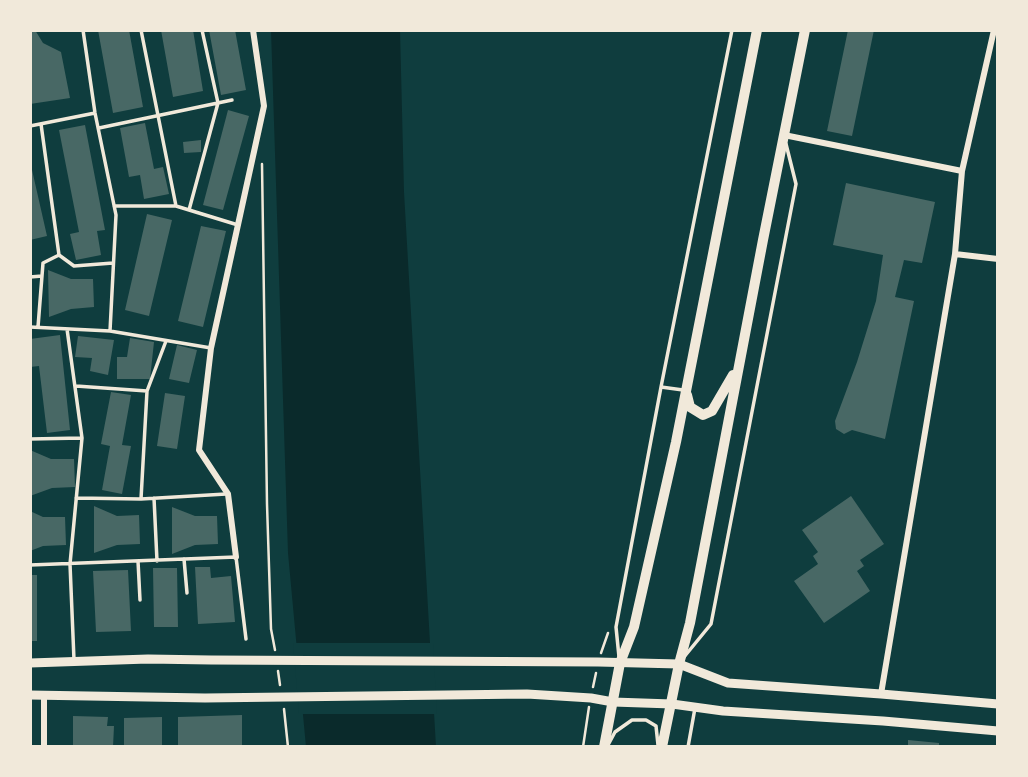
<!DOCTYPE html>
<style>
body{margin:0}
#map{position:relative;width:1028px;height:777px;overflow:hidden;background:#0f3d3e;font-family:"Asap Condensed",sans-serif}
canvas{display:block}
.frame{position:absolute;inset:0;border:32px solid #f1e9da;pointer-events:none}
</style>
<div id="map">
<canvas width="1028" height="777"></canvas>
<div class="frame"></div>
</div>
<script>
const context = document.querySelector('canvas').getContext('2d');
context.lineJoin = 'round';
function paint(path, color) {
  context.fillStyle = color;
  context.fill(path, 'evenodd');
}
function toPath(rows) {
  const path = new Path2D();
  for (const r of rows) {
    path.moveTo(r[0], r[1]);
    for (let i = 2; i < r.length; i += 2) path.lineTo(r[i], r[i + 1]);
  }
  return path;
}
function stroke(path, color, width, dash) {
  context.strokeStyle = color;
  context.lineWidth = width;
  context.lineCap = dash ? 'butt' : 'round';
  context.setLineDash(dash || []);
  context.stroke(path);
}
paint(toPath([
 [271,30,400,30,404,192,436,747,306,747,288,553]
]), '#0a2a2b');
paint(toPath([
 [293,643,433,643,437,714,299,714]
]), '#0f3d3e');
paint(toPath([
 [30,30,35,30,43,43,61,52,70,98,30,104],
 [98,30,129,30,143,107,113,113],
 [161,30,193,30,203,91,173,97],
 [209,30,235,30,246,90,221,95],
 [848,30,874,30,852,136,827,131],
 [228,110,249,116,223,210,203,205],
 [145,123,154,169,163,167,169,194,144,199,140,175,129,177,120,128],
 [85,125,105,230,97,231,101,255,76,260,70,234,79,232,59,130],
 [201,140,201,152,184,153,183,142],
 [30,161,47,236,30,240],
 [846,183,935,202,922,263,904,260,895,297,914,301,885,439,852,430,844,434,836,429,835,421,857,362,876,301,883,255,833,245],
 [147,214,172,220,149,316,125,310],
 [201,226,226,231,203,327,178,321],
 [48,270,71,279,93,279,94,307,71,309,49,317],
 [60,335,70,430,47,433,39,366,30,367,30,339],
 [78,336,114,340,108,375,90,371,92,358,75,357],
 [130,338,154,342,150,379,117,379,117,357,127,357],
 [177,345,197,350,189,383,169,379],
 [111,392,131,395,122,445,131,446,122,494,102,490,110,446,101,444],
 [165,393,185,396,177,449,157,446],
 [30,450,51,459,74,459,75,487,52,488,30,496],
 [851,496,884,544,860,560,864,566,857,571,870,591,824,623,794,581,818,564,813,556,818,552,802,530],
 [94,506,117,516,139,515,140,544,117,545,94,553],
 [172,507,195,516,217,516,218,544,195,545,172,554],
 [30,511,43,517,65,517,66,545,43,546,30,551],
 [195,567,210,567,211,578,231,576,235,622,198,624],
 [153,568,177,568,178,627,154,627],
 [128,570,131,631,96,632,93,571],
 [30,575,37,575,37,641,30,641],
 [242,715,242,747,178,747,178,717],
 [73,716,108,717,107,726,114,726,113,747,73,747],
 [162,717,162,747,124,747,124,718],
 [908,740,939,743,939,747,908,747]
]), '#486865');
stroke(toPath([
 [262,164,267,504,271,629,275,650],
 [601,653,608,633],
 [278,671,280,685],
 [593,687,596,673],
 [284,709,288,747],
 [583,747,589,707]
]), '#f1e9da', 2.5);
stroke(toPath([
 [83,30,95,113,116,215,110,331],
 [141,30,176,206],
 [30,126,95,113],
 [99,128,232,100],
 [114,206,176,206,238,225],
 [189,210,218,103,202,30],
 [59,255,74,266,113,263],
 [30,277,42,276],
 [30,327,110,331,211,348],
 [38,327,43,263,59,255,41,124],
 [67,329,82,438,70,564,74,660],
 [76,386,147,391,141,499,76,498],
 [661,387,683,390],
 [147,391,166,341],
 [30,439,82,438],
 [154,498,157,561],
 [141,499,226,494],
 [184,559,187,593],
 [138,561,140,600],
 [30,565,236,557,246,639],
 [619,657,616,627,661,387,732,30],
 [684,657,711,624,796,184,786,144],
 [608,745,615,732,632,720,646,720,656,726,658,745],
 [688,747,695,708]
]), '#f1e9da', 3.5);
stroke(toPath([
 [784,135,962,171,955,254,881,694],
 [962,171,994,30],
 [955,254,998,259],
 [236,557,228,494,199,450,211,348,264,106,253,30],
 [44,747,44,695]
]), '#f1e9da', 6);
stroke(toPath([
 [30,663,148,659,211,660,598,662,679,664,728,683,881,694,998,704],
 [30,695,205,698,527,694,591,698,613,702,672,704,723,711,883,721,998,731]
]), '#f1e9da', 9);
stroke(toPath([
 [687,395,690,407,703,415,712,411,733,375],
 [604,747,620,663,634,627,676,442,757,30],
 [662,747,679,664,690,623,763,240,805,30]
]), '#f1e9da', 10);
</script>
